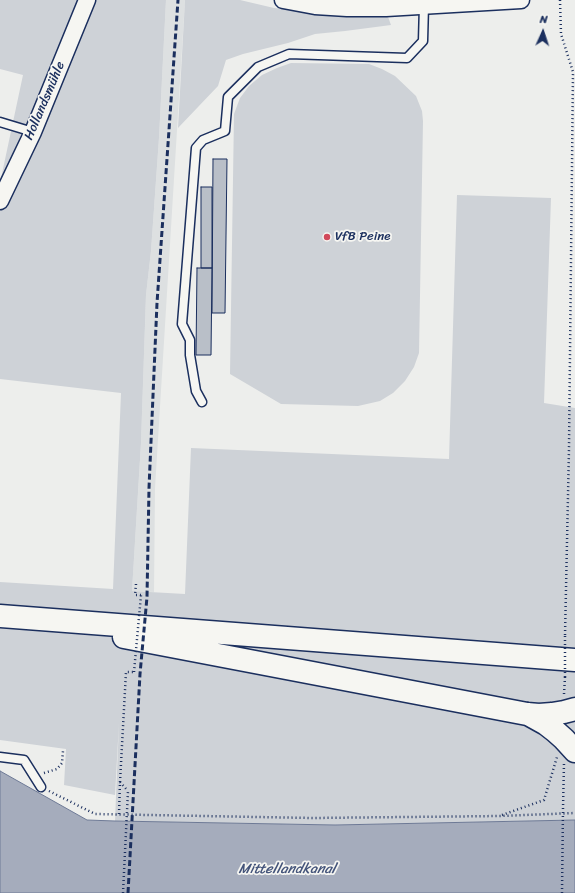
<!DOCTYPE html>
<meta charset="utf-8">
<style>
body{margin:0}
#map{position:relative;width:575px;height:893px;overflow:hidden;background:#edeeec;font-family:Sriracha,sans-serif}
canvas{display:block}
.north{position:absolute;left:523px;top:12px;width:40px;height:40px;-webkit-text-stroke:3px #f6f6f2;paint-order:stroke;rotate:3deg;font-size:11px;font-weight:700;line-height:16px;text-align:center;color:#1b2f5e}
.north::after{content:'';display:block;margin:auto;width:14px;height:18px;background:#1b2f5e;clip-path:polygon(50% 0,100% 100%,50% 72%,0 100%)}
</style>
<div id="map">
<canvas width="575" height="893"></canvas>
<div class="north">N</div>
</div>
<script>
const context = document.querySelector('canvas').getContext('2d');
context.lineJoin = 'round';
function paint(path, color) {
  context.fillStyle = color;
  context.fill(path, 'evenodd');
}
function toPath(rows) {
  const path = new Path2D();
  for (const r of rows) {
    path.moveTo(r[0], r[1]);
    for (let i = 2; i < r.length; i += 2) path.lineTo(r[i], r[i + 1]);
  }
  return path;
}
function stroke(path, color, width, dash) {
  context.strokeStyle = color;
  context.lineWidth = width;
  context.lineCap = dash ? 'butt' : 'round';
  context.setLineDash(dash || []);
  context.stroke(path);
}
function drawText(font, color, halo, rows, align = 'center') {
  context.font = font + ' Sriracha,sans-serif';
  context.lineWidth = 3.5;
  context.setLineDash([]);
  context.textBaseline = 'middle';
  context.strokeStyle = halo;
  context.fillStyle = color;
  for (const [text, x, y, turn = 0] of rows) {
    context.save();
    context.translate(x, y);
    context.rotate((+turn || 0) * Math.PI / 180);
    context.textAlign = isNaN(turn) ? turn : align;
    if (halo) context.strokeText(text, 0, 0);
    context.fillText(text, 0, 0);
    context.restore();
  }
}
paint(toPath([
 [166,0,185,0,155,488,154,592,132,591,141,443,146,295,151,251,159,138]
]), '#dde0e1');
paint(toPath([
 [0,0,166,0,159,138,151,251,146,295,141,443,132,591,185,594,191,448,449,459,457,195,551,198,544,403,575,408,575,820,335,825,115,821,119,723,115,795,64,785,66,749,0,740,0,582,113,589,121,393,0,379,0,183,23,75,0,69],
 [185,0,240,0,274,8,315,12,387,14,391,25,345,31,315,34,288,43,243,54,226,60,218,86,178,128],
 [291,63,369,64,382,69,395,76,416,96,422,111,423,121,419,353,414,367,405,381,393,393,380,401,358,406,281,404,230,374,234,114,240,98,249,86,262,75,277,68]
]), '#ced2d7');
const water = toPath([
 [0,771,87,820,115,821,335,825,575,820,575,893,0,893,0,771]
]);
paint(water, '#a5acbc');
stroke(water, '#6e7a96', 1);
const building = toPath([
 [213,159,227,159,225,313,212,313,213,159],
 [201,187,212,187,212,268,201,268,201,187],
 [197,268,212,268,211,355,196,355,197,268]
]);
paint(building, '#b9bfc8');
stroke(building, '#1b2f5e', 1);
const lane = toPath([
 [0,122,33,132],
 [202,402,196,391,190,355,190,340,182,324,196,148,203,140,225,131,228,97,258,67,289,54,407,58,423,41,424,5],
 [0,757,24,760,41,787]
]);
const street = toPath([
 [283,0,315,6,347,8,386,8,521,0],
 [0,201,33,132,87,0]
]);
const primary = toPath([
 [0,616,575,660],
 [124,637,527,714,539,715,552,714,564,712,575,709],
 [528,714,546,724,555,731,564,739,575,751]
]);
stroke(lane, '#1b2f5e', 11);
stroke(street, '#1b2f5e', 19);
stroke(primary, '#1b2f5e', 25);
stroke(toPath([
 [560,0,561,34,573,72,569,449,565,636],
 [136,584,135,595,141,595],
 [564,694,565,677],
 [44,773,57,769,62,763,63,751],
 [120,782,128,791],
 [49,791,95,814,312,818,500,816,575,813],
 [563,809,564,763],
 [119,814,120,782,126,672,134,672],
 [502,815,544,800,557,757]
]), '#1b2f5e', 2.5, [1, 3]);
stroke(lane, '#f6f6f2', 8);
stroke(street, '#f6f6f2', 16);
stroke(primary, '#f6f6f2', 22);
stroke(toPath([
 [128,893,140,674,147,597,149,488,157,303,178,0]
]), '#1b2f5e', 3, [6, 3]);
stroke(toPath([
 [134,672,141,595],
 [565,677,565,636],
 [123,893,128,791],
 [562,893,563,809]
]), '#1b2f5e', 2.5, [1, 3]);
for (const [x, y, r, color] of [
 [327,237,4,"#d1495b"]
]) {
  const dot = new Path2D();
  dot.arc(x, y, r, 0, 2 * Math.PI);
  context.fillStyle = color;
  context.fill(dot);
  stroke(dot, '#f6f6f2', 1.5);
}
drawText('13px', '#1b2f5e', '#f6f6f2', [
 ["Hollandsmühle",45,101,-67]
]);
drawText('13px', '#1b2f5e', '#f6f6f2', [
 ["VfB Peine",335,237]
], 'left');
drawText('italic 14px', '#44547a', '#f6f6f2', [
 ["Mittellandkanal",287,869]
]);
</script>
